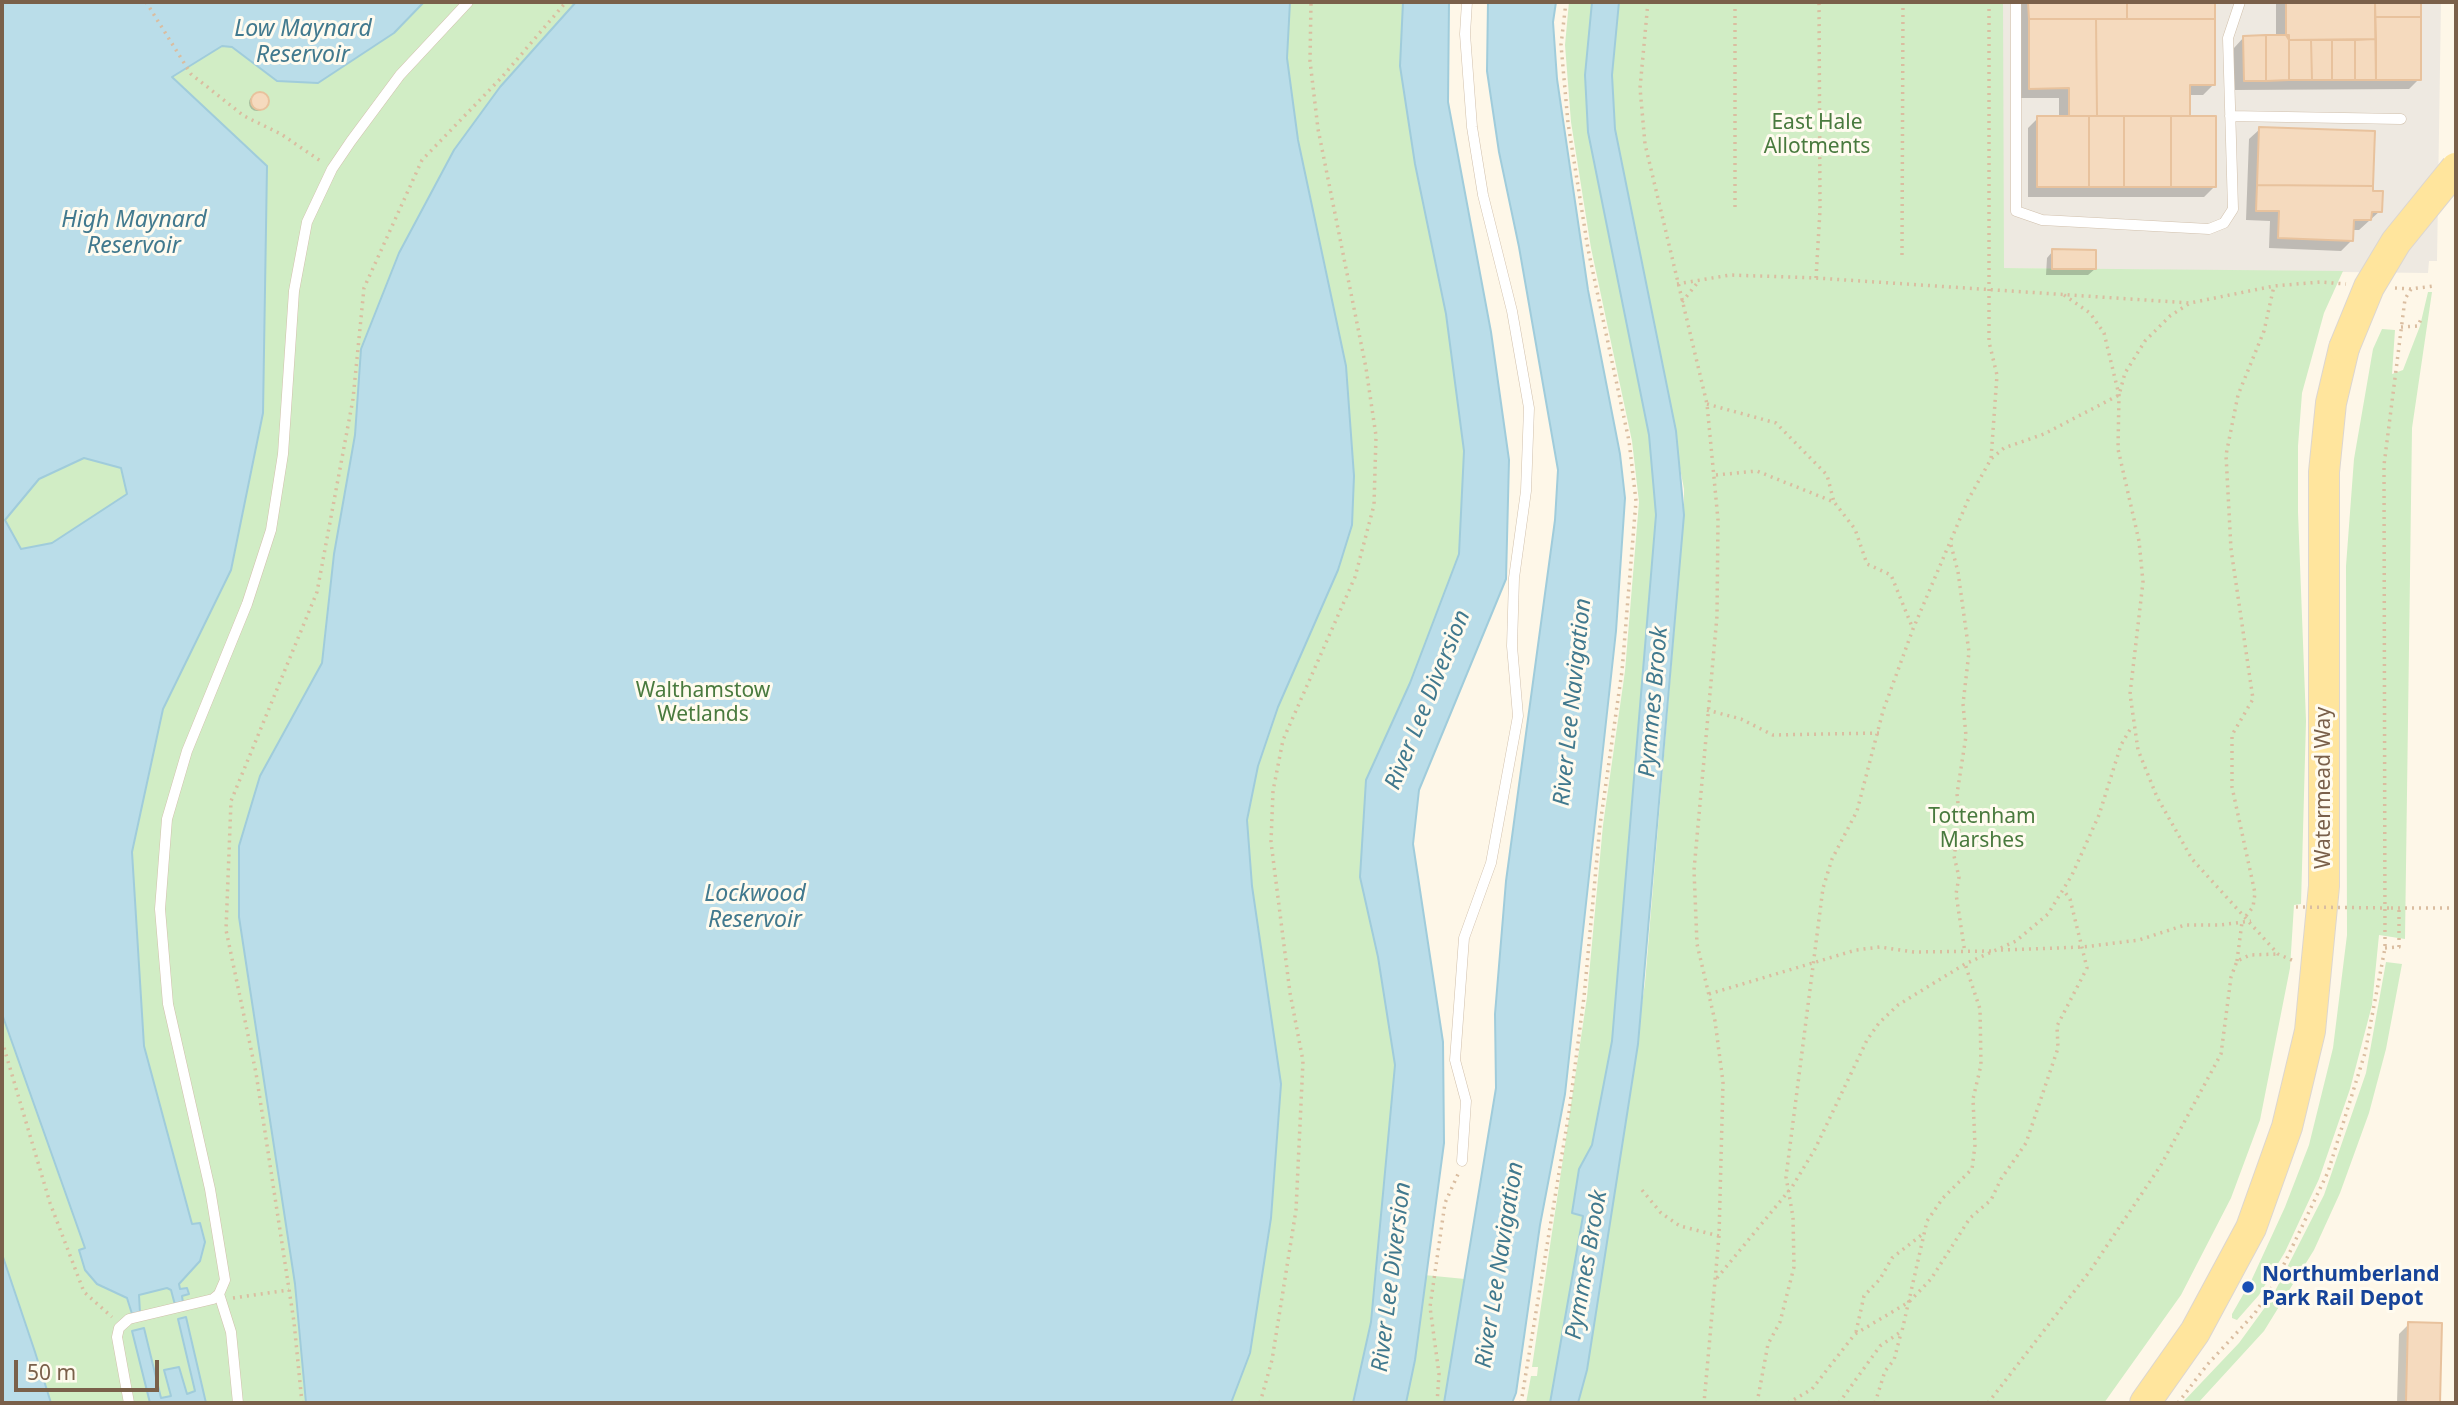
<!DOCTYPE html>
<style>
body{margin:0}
#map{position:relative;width:2458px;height:1405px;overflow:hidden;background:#fef7e8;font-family:"Noto Sans",sans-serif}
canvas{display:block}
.frame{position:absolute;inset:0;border:4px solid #7a604a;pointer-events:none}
.scale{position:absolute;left:14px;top:1360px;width:145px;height:32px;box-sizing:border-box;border:4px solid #7a604a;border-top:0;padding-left:9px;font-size:21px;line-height:24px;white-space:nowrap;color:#7a604a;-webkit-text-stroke:5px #fffbef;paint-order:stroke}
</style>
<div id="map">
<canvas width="2458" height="1405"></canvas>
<div class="frame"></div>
<div class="scale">50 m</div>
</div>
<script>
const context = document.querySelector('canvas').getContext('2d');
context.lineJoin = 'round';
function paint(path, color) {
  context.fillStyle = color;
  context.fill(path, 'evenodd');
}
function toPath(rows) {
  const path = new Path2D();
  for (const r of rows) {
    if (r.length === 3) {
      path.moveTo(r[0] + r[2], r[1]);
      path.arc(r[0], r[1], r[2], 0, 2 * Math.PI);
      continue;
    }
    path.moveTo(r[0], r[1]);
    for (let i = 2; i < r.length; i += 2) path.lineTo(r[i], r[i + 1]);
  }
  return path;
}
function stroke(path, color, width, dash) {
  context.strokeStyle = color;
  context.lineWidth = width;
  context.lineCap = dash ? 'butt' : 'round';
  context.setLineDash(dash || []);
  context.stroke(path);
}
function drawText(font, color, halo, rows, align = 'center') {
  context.font = font + ' "Noto Sans",sans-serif';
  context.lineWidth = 6;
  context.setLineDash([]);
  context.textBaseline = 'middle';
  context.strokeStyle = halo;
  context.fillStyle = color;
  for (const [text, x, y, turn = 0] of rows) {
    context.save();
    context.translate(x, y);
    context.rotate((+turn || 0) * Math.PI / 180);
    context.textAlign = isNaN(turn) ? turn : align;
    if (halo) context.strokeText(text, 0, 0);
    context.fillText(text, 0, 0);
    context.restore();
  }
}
paint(toPath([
 [2003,2,2441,2,2437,261,2429,261,2428,273,2003,268]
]), '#eee9e1');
paint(toPath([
 [2,2,1449,2,1448,102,1491,332,1509,460,1506,579,1419,790,1413,844,1443,1042,1444,1143,1424,1275,1465,1279,1444,1403,2,1403],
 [1569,2,1592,2,1585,75,1588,132,1649,435,1656,515,1612,1041,1592,1145,1579,1169,1572,1213,1584,1216,1550,1403,1526,1403,1531,1376,1537,1376,1538,1367,1532,1367,1587,997,1603,825,1625,671,1639,502,1632,441,1591,248,1571,122,1565,45],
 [1619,2,2003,2,2004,268,2343,271,2324,313,2302,393,2298,446,2298,512,2306,721,2301,904,2294,905,2290,968,2260,1120,2231,1198,2181,1295,2104,1403,1578,1403,1587,1370,1645,983,1684,515,1684,489,1615,129,1612,75],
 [2428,292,2432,292,2412,428,2405,939,2379,935,2372,1005,2350,1089,2319,1179,2285,1252,2259,1295,2237,1320,2232,1318,2232,1314,2252,1279,2285,1207,2309,1145,2333,1048,2347,935,2346,566,2354,459,2373,349,2382,329,2395,330,2392,374,2403,370,2420,326],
 [2386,962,2402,964,2386,1049,2369,1113,2340,1193,2314,1250,2264,1331,2198,1403,2182,1403,2239,1343,2271,1299,2324,1195,2366,1073]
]), '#d1edc5');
const water = toPath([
 [2,2,424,2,394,33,318,83,277,81,232,47,222,46,172,77,267,166,263,413,231,570,163,709,132,852,144,1046,192,1224,200,1223,205,1242,200,1261,179,1284,180,1289,187,1288,189,1294,182,1296,183,1303,175,1305,171,1290,167,1288,139,1295,140,1313,132,1314,127,1298,97,1284,85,1270,79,1250,85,1248,2,1014,2,2],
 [84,458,121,468,127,494,52,543,21,549,5,520,39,479,84,458],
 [576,2,1290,2,1287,58,1298,140,1346,366,1354,476,1352,525,1338,570,1278,707,1258,766,1247,820,1252,886,1281,1084,1271,1218,1250,1353,1231,1403,306,1403,295,1284,239,917,239,846,260,776,322,663,334,554,355,435,361,349,399,253,454,150,500,87,576,2],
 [1403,2,1449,2,1448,102,1491,332,1509,460,1506,579,1419,790,1413,844,1443,1042,1444,1143,1415,1360,1406,1403,1353,1403,1371,1322,1395,1065,1378,957,1360,877,1366,780,1410,683,1459,554,1464,451,1446,314,1415,164,1400,66,1403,2],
 [1488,2,1556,2,1553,22,1557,79,1588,290,1620,454,1625,498,1616,631,1565,1094,1540,1225,1516,1393,1512,1403,1444,1403,1496,1088,1495,1014,1506,881,1555,520,1558,470,1519,247,1499,152,1487,71,1488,2],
 [1592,2,1619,2,1612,75,1615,129,1676,431,1684,515,1638,1044,1587,1370,1578,1403,1550,1403,1583,1216,1572,1213,1579,1169,1592,1145,1612,1041,1656,515,1649,435,1588,132,1585,75,1592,2],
 [2,1254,35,1352,51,1403,2,1403,2,1254],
 [186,1317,206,1403,150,1403,132,1331,144,1328,161,1398,171,1396,164,1370,179,1367,187,1394,195,1391,178,1319,186,1317]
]);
paint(water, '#badde9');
stroke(water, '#a0ccdb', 2);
paint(toPath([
 [2019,2,2213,2,2214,84,2203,95,2188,95,2188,118,2215,186,2204,197,2028,197,2028,128,2038,118,2059,118,2059,98,2019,98],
 [2276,2,2419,2,2419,79,2409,89,2234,90,2234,48,2244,37,2276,37],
 [257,103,8],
 [2260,129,2371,192,2380,211,2359,230,2352,230,2352,240,2341,251,2269,248,2270,221,2246,220,2249,139],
 [2053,251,2095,269,2088,275,2046,275,2047,258],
 [2409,1324,2438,1402,2437,1403,2397,1403,2399,1334]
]), '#0003');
const building = toPath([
 [2028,2,2127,2,2127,19,2029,19,2028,2],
 [2127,2,2215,2,2215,19,2127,19,2127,2],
 [2286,2,2375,2,2376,39,2289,40,2286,35,2286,2],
 [2375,2,2421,2,2421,17,2375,17,2375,2],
 [2375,17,2421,17,2421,80,2376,80,2375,17],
 [2029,19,2096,19,2097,116,2069,116,2069,88,2029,89,2029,19],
 [2096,19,2215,19,2215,85,2190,85,2190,116,2097,116,2096,19],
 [2266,35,2266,81,2244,81,2243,36,2266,35],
 [2266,35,2289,35,2289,80,2266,81,2266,35],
 [2376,39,2376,80,2355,80,2355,40,2376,39],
 [2289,40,2311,40,2312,80,2289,80,2289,40],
 [2311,40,2332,40,2332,80,2312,80,2311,40],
 [2332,40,2355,40,2355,80,2332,80,2332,40],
 [260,101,9],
 [2037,116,2089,116,2089,187,2037,187,2037,116],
 [2089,116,2124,116,2124,187,2089,187,2089,116],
 [2124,116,2171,116,2171,187,2124,187,2124,116],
 [2171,116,2216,116,2216,187,2171,187,2171,116],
 [2259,127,2375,131,2373,186,2257,185,2259,127],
 [2257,185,2373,186,2373,191,2383,191,2382,212,2372,212,2371,220,2354,220,2353,241,2278,238,2279,211,2256,211,2257,185],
 [2052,249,2096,250,2096,269,2052,269,2052,249],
 [2408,1322,2442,1323,2440,1403,2406,1402,2408,1322]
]);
paint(building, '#f5dabe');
stroke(building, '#e8c29d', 2);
const service = toPath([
 [2016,2,2016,211,2042,220,2209,229,2224,223,2233,209,2228,38,2240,2],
 [2230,116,2401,119],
 [1462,1161,1466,1101,1455,1060,1464,938,1491,863,1518,716,1512,646,1514,578,1526,491,1529,408,1512,311,1483,195,1472,127,1465,34,1467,2],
 [219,1294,231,1332,238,1403],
 [129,1403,117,1337,119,1328,129,1319,213,1299,219,1294,225,1280,210,1189,168,1004,160,909,167,819,187,751,247,604,271,530,283,454,294,291,307,222,332,169,351,141,400,75,468,2]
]);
const primary = toPath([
 [2145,1403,2195,1332,2251,1228,2287,1127,2310,1031,2324,886,2324,472,2331,403,2344,348]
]);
stroke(service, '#d1c0ac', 11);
stroke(primary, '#dcd6d0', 32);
stroke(toPath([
 [146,2,191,74,244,116,281,134,322,162],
 [1648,2,1640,88,1645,144,1707,404,1718,520,1717,616,1694,870,1697,944,1715,1021,1723,1082,1719,1236,1704,1403],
 [1735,2,1735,211],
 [1989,2,1989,342,1997,375,1991,459],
 [1902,255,1903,2],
 [1816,278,1820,210,1819,2],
 [1677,284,1730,275,1816,278,2190,303,2274,286,2320,282,2346,284],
 [2395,288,2411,289],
 [2064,295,2090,313,2104,333,2119,395,2118,449,2139,541,2143,582,2130,694,2138,750,2157,797,2192,859,2278,954,2294,961],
 [1682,302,1698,282],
 [2401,327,2418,326,2421,319],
 [1707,404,1776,423,1827,475,1834,502],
 [1716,475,1757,471,1834,502,1855,529,1867,564,1891,575,1913,629],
 [1951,545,1958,572,1969,652,1963,704,1966,736,1957,794,1960,823,1954,856,1959,877,1956,894,1965,953],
 [1707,710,1741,719,1773,735,1879,733],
 [2391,908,2456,908],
 [2246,916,2253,907,2255,893,2232,787,2232,735,2253,699,2231,549,2226,455,2238,395,2264,331,2274,286],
 [2385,948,2399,947,2399,908],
 [2001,950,2083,947,2139,940,2185,925,2220,925,2251,921],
 [2237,961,2242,922],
 [1709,994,1856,950,1880,947,1914,952,1993,951],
 [2,1041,50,1203,84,1292,112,1317],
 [1642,1190,1661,1213,1680,1226,1719,1236],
 [1717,1278,1792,1187,1815,1149,1867,1040,1879,1023,1898,1005,1965,964,2016,941,2048,914,2072,875,2099,815,2121,745,2132,726],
 [233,1298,289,1290],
 [1856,1332,1864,1296,1880,1279,1892,1258,1924,1233],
 [302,1403,294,1322,256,1073,226,930,231,801,317,592,353,399,364,288,422,160,502,77,566,2],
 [1260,1403,1272,1360,1296,1210,1303,1061,1290,993,1271,842,1273,791,1283,740,1355,577,1374,505,1376,436,1366,368,1318,129,1310,61,1311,2],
 [1437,1403,1439,1374,1430,1307,1445,1203,1459,1172],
 [1521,1403,1569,1112,1584,997,1600,825,1622,671,1636,501,1629,441,1588,249,1568,123,1561,45,1566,2],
 [1757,1403,1768,1344,1780,1322,1794,1267,1793,1217,1786,1177,1823,888,1832,859,1857,811,1883,711,1913,629,1968,500,1991,459,2004,448,2044,434,2119,395,2125,373,2145,341,2170,316,2190,303],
 [1788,1403,1812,1389,1855,1334,1909,1302,1931,1279,1970,1218,1991,1200,2001,1179,2026,1143,2058,1048,2057,1026,2087,968,2070,899,2064,891],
 [1839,1403,1880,1346,1902,1331,1927,1221,1943,1198,1972,1169,1975,1145,1973,1099,1981,1065,1980,1009,1965,964],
 [1875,1403,1885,1371,1894,1360,1901,1333],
 [1988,1403,2090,1271,2161,1165,2221,1054,2231,977,2237,961,2250,955,2278,954],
 [2178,1403,2207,1365,2255,1313,2276,1281,2328,1172,2365,1053,2385,948,2384,465,2405,299,2411,289,2433,286]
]), '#dabda0', 3.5, [2, 5]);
stroke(service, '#fff', 10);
stroke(primary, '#ffe59d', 30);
const primaryBridge = toPath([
 [2344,348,2369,287,2396,242,2456,168]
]);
stroke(primaryBridge, '#dcd6d0', 32, []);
stroke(toPath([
 [2296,907,2391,908]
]), '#dabda0', 3.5, [2, 5]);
stroke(primaryBridge, '#ffe59d', 30);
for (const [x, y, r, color] of [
 [2248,1287,7,"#1a4fb4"]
]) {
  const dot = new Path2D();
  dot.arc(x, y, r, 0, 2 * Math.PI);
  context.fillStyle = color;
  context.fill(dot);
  stroke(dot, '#fffbef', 2.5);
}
drawText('21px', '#497a3e', '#fffbef', [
 ["East Hale",1817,123],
 ["Allotments",1817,147],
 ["Walthamstow",703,691],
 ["Wetlands",703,715],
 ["Tottenham",1982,817],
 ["Marshes",1982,841]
]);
drawText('21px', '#7a604a', '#fffbef', [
 ["Watermead Way",2324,788,-90]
]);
drawText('bold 21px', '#164399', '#fffbef', [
 ["Northumberland",2262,1275],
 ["Park Rail Depot",2262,1299]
], 'left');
drawText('italic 23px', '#41798e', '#fffbef', [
 ["Low Maynard",303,29],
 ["Reservoir",303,55],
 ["High Maynard",134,220],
 ["Reservoir",134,246],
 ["River Lee Diversion",1428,700,-68],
 ["River Lee Navigation",1573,702,-84],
 ["Pymmes Brook",1654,702,-85],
 ["Lockwood",755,894],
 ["Reservoir",755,920],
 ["River Lee Navigation",1500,1265,-81],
 ["Pymmes Brook",1587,1265,-80],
 ["River Lee Diversion",1392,1277,-83]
]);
</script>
